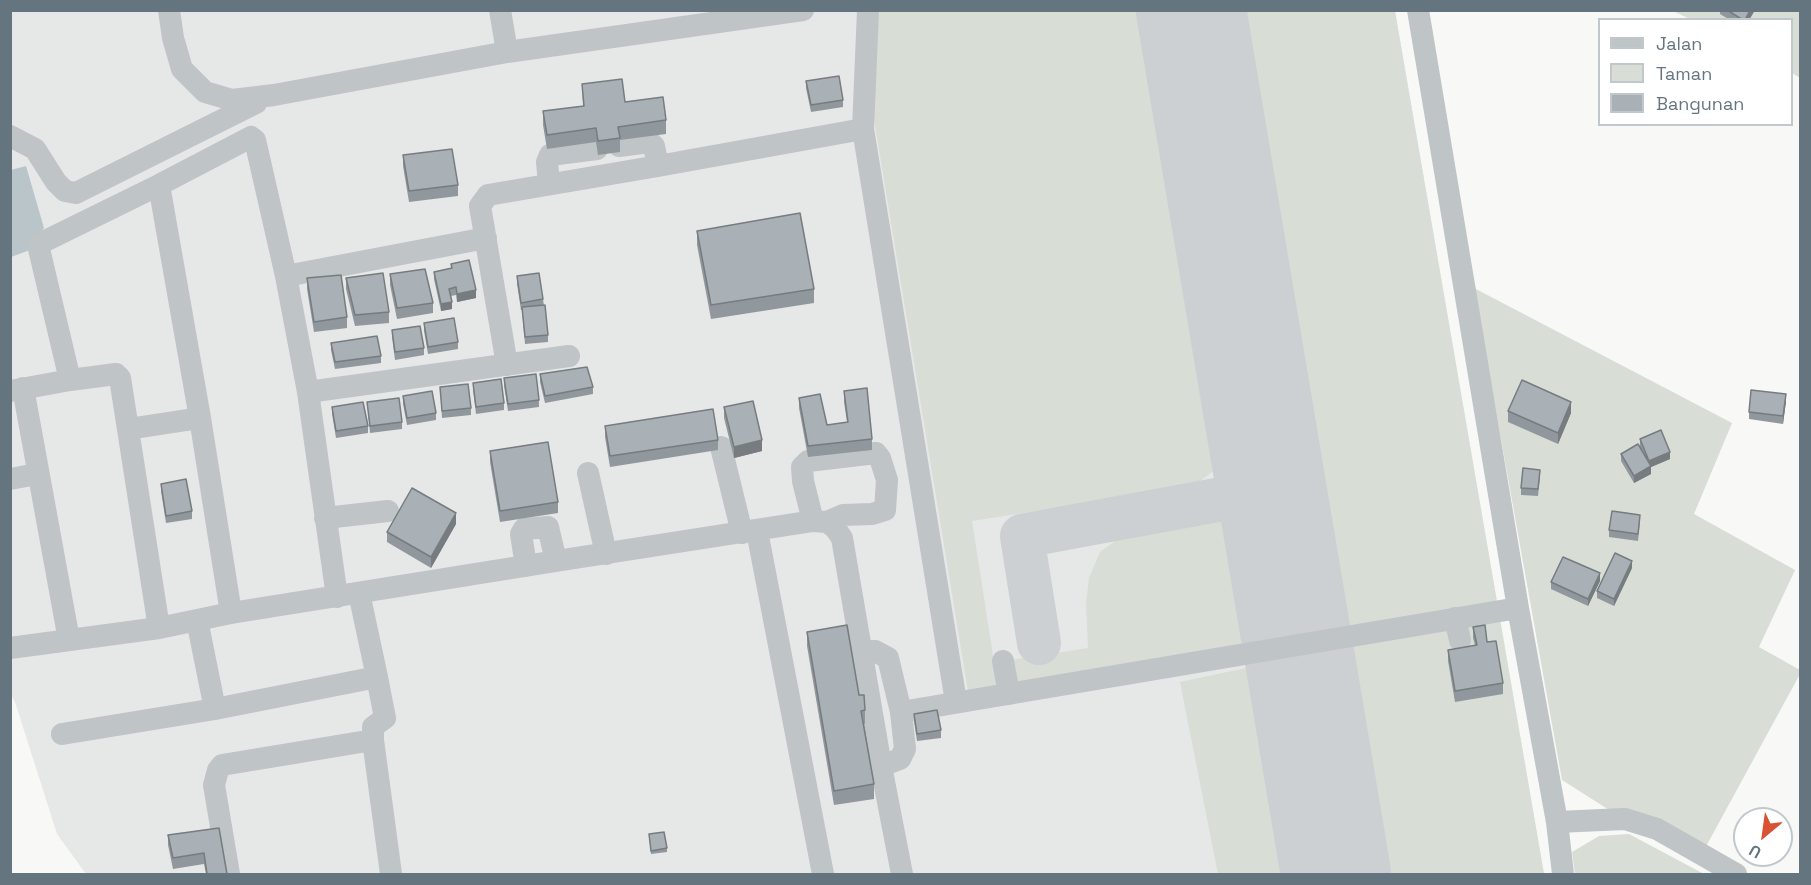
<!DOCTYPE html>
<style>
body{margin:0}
#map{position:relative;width:1811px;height:885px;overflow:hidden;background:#f8f8f6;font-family:"Space Grotesk",sans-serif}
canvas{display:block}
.frame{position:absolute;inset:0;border:12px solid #65757f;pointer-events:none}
.legend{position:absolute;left:1598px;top:18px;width:195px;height:108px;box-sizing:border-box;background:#fff;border:2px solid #c1c8cc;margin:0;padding:8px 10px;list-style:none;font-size:18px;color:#65757f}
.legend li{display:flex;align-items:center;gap:12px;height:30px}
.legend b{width:30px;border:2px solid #c1c8cc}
.north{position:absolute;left:1733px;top:807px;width:60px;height:60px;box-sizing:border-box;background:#fff;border:2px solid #c1c8cc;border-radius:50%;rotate:209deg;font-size:16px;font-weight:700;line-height:24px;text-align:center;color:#65757f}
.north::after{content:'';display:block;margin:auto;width:21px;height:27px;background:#da5234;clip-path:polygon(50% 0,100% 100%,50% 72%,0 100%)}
</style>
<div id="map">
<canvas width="1811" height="885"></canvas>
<div class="frame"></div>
<ul class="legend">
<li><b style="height:8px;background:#bfc4c7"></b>Jalan</li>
<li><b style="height:16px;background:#d8ddd5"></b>Taman</li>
<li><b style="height:16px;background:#a9b1b6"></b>Bangunan</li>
</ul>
<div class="north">U</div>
</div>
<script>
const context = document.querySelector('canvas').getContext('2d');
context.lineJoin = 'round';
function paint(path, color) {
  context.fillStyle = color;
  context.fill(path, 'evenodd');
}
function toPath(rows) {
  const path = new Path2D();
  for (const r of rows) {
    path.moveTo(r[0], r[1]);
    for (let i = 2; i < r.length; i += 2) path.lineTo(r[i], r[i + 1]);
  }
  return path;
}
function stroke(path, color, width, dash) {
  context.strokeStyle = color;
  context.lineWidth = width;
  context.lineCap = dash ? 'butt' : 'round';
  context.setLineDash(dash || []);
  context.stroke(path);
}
paint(toPath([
 [10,11,1395,11,1544,874,86,874,57,834,15,702,11,695]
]), '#e6e7e7');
paint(toPath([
 [873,11,1172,11,1240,429,1230,454,1216,469,1192,487,972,521,998,688,968,691,874,119],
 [1212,11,1395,11,1544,874,1358,874],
 [1673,11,1800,11,1800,78,1792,73,1792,20,1690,19],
 [1474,288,1732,423,1694,514,1795,570,1759,647,1800,670,1800,674,1703,852,1625,820,1562,780],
 [1202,520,1221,521,1234,526,1262,557,1277,646,1016,689,1011,660,1088,648,1086,604,1089,578,1100,552,1131,530,1176,521],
 [1279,661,1315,874,1218,874,1180,682],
 [1629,834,1704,874,1575,874,1572,852,1599,836]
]), '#d8ddd5');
paint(toPath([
 [26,166,44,228,39,234,38,247,11,257,11,170]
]), '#b9c5c9');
stroke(toPath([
 [1039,643,1022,536,1271,490]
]), '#ccd0d2', 44);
stroke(toPath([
 [1191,10,1336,874]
]), '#ccd0d2', 110);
stroke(toPath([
 [169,10,173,38,182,69,205,92,232,100,274,95,507,52,803,10],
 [500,10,507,52],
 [868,10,863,129,956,702],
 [1418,10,1518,608,1557,822,1563,874],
 [10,136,35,149,56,182,65,191,76,193,256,103],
 [619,146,650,142,654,146,658,166],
 [549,184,547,162,550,155,597,149],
 [286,276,486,238],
 [507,365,480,206,488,195,658,166,863,129],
 [70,380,39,249,41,243,159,185],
 [23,388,69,640],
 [10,391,70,380,116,374,120,378,159,628],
 [308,392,569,356],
 [128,429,200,418],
 [721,447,742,533],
 [588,473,606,554],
 [10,479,37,474],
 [325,518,388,511],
 [813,521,803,481,802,467,808,461,876,453,880,458,887,480,885,510,872,514,843,515,827,522],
 [757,531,823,874],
 [526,566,521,534,524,529,548,527,556,561],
 [231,613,200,418,159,185,251,137,255,140,286,276,308,392,337,597],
 [1455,618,1460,640],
 [197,620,215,709],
 [10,648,159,628,231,613,556,561,813,521,827,522,835,528,842,538,881,766,902,874],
 [861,651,875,651,888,658,901,712,905,749,900,759,881,766],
 [1003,661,1009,694],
 [377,677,385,718,373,727,373,740,391,874],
 [901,712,1518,608],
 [62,734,215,709,377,677,359,593],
 [1557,822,1625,819,1657,829,1736,874],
 [229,874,214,785,218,770,222,765,373,740]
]), '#bfc4c7', 22);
paint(toPath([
 [1720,10,1755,10,1749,20,1730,20,1720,14],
 [806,81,843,100,843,107,811,112,806,88],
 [582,84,625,102,666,120,666,134,620,140,620,152,598,155,596,142,547,149,543,125,543,111,583,106],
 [403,155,458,185,458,196,409,202,403,166],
 [697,231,814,289,814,303,711,319,697,245],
 [451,264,476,298,457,302,456,295,451,296,452,309,441,311,434,279,434,272,451,268],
 [390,274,433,303,433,313,397,319,390,285],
 [517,276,543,299,548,335,548,342,525,344,522,310,521,310,517,284],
 [307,278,347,317,347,328,314,332,307,289],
 [346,278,389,312,389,323,355,326,346,289],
 [424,323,458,342,458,349,428,354,424,331],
 [392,330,424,348,424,355,395,360,392,337],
 [331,343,381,356,381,363,335,369,331,350],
 [540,374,593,387,593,394,545,403,540,382],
 [504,378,539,400,539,407,508,411,504,386],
 [473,383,504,403,504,410,476,414,473,390],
 [440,387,471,408,471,415,442,418],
 [844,391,872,439,872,450,808,457,799,408,799,398,827,425,847,422,844,402],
 [403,396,436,413,436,420,407,425,403,404],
 [1786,401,1783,424,1749,419,1749,412],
 [367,402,402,422,402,429,370,433],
 [332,407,368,426,368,433,336,438,332,414],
 [724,407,762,451,734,458,724,418],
 [1508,411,1571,413,1558,444,1508,422],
 [605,426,718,440,718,450,610,467,605,437],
 [1640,439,1670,459,1651,467,1651,474,1634,483,1621,461,1621,454,1643,453,1640,447],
 [490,451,558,502,558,513,500,522,490,462],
 [1540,477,1538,496,1521,495,1521,488],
 [161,484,192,511,192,519,166,523,161,491],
 [1640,522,1638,541,1609,537,1609,530],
 [456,524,431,568,387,542,387,532],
 [1632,568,1614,606,1597,598,1597,591],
 [1600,581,1588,606,1551,589,1551,582],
 [1473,627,1503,683,1503,694,1455,702,1448,661,1448,650,1475,645,1473,638],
 [807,632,859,695,865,710,865,724,864,724,874,784,874,799,834,805,807,646],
 [914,714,941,730,941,738,917,741,914,721],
 [219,828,227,874,206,874,204,864,173,869,168,845,168,835],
 [649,834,667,848,667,852,651,854]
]), '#91989d');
paint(toPath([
 [1750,10,1755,10,1749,20,1745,20],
 [476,290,476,298,457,302,457,294],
 [452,302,452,309,441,311,441,304],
 [1786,394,1786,401,1783,424,1783,416],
 [1571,402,1571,413,1558,444,1558,433],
 [762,440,762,451,734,458,734,447],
 [1670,452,1670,459,1651,467,1651,474,1634,483,1634,476,1649,467,1649,461],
 [456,513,456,524,431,568,431,557],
 [1632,561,1632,568,1614,606,1614,599],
 [1600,573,1600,581,1588,606,1588,599]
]), '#767c7f');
const building = toPath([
 [1727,10,1750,10,1745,20,1743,20,1727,10],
 [839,76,843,100,811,105,806,81,839,76],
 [622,79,625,102,663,97,666,120,618,127,620,138,598,141,596,128,547,135,543,111,584,106,582,84,622,79],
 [452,149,458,185,409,191,403,155,452,149],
 [800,213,814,289,711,305,697,231,800,213],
 [469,260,476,290,457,294,456,287,449,289,452,302,441,304,434,272,452,268,451,264,469,260],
 [425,269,433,303,397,308,390,274,425,269],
 [383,273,389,312,355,315,346,278,383,273],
 [539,273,543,299,521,303,517,276,539,273],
 [341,275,347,317,314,322,307,278,341,275],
 [545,305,548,335,525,337,522,307,545,305],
 [454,318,458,342,428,347,424,323,454,318],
 [420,326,424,348,395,352,392,330,420,326],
 [377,336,381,356,335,362,331,343,377,336],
 [587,367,593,387,545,396,540,374,587,367],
 [536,374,539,400,508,404,504,378,536,374],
 [501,379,504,403,476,407,473,383,501,379],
 [1522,380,1571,402,1558,433,1508,411,1522,380],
 [468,384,471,408,442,411,440,387,468,384],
 [867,388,872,439,808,446,799,398,820,394,827,425,848,422,844,391,867,388],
 [1751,390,1786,394,1783,416,1749,412,1751,390],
 [432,391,436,413,407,418,403,396,432,391],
 [399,398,402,422,370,426,367,402,399,398],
 [753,401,762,440,734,447,724,407,753,401],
 [363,402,368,426,336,431,332,407,363,402],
 [713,409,718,440,610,456,605,426,713,409],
 [1661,430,1670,452,1649,461,1640,439,1661,430],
 [548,442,558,502,500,511,490,451,548,442],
 [1638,444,1651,466,1634,476,1621,454,1638,444],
 [1523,468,1540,470,1538,489,1521,488,1523,468],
 [186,479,192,511,166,516,161,484,186,479],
 [412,488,456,513,431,557,387,532,412,488],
 [1612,511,1640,515,1638,534,1609,530,1612,511],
 [1615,553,1632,561,1614,599,1597,591,1615,553],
 [1563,557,1600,573,1588,599,1551,582,1563,557],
 [847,625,859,695,864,695,865,710,861,711,874,784,834,791,807,632,847,625],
 [1485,625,1487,642,1496,641,1503,683,1455,691,1448,650,1477,645,1473,627,1485,625],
 [937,710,941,730,917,734,914,714,937,710],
 [219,828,227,874,204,874,207,874,204,853,173,858,168,835,219,828],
 [664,832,667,848,651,851,649,834,664,832]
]);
paint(building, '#a9b1b6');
stroke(building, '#767c7f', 1.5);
</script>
